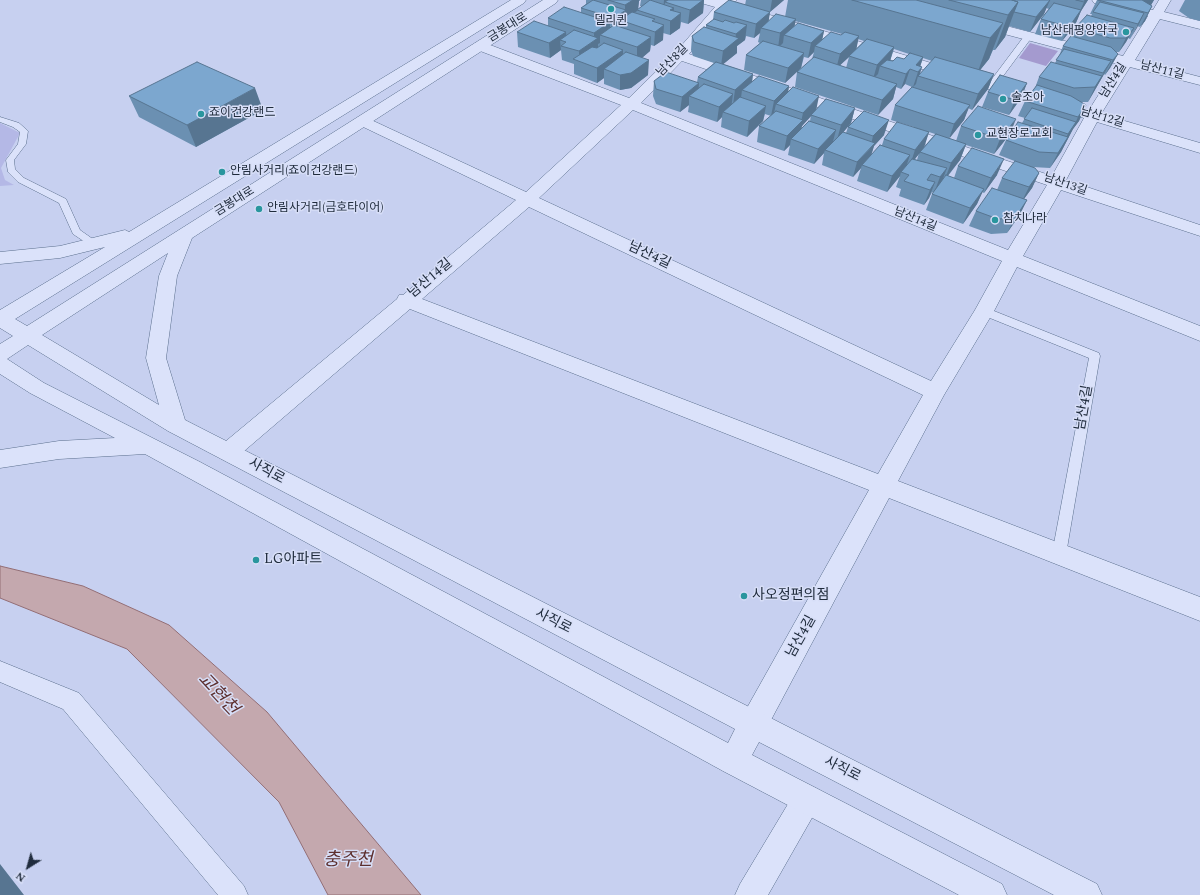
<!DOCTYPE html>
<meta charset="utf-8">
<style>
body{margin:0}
#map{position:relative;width:1200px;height:895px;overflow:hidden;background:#c7d0f0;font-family:Spectral,serif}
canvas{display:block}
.north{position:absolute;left:8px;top:847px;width:40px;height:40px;-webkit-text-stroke:3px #d7def7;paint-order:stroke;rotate:217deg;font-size:11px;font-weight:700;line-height:16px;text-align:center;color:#202c3d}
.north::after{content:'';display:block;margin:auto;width:14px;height:18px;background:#202c3d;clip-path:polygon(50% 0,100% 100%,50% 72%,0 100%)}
</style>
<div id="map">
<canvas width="1200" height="895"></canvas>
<div class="north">N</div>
</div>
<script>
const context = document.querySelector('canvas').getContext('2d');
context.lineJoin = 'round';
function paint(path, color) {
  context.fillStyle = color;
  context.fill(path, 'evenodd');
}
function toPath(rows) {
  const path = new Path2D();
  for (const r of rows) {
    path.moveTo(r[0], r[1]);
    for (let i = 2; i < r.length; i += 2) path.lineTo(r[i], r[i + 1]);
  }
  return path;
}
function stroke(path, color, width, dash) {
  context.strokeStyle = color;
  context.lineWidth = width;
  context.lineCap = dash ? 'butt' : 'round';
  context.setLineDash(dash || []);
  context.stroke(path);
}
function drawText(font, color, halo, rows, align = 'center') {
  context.font = font + ' Spectral,"Noto Sans KR",serif';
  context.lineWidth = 3;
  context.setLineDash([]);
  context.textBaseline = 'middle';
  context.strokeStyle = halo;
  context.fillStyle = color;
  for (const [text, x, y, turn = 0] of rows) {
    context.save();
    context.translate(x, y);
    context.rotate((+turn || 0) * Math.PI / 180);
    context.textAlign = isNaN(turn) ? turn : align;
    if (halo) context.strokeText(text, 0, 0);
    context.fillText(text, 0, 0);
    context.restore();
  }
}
paint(toPath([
 [0,123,20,133,1,168,5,180,14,185,0,186]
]), '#b4b8e6');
paint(toPath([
 [1030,43,1058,51,1046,66,1019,58]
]), '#a49acf');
const water = toPath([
 [0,566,83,586,169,625,267,712,421,895,328,895,279,802,127,649,0,598,0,566]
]);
paint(water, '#c4a8ae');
stroke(water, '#936e75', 1);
const service = toPath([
 [1025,35,1031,35,1032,37,995,87,989,87,989,83,1025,35],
 [0,117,19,123,28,131,26,144,14,160,15,169,24,178,66,199,80,230,97,242,99,244,97,246,91,246,73,234,59,203,18,182,8,172,6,160,18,144,20,132,13,127,0,122,0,117],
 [984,307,1099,353,1100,356,1066,554,1064,558,1059,560,1054,558,1052,554,1089,358,980,314,979,311,980,308,984,307]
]);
const pedestrian = toPath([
 [0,661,79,693,244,886,248,895,218,895,63,709,0,682,0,661]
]);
const minor = toPath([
 [699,0,737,0,733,4,1089,110,1118,64,974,26,972,23,974,20,979,19,1123,56,1148,16,1094,3,1092,0,1114,0,1153,10,1159,0,1171,0,1164,12,1200,21,1200,29,1160,19,1135,60,1200,77,1200,85,1130,67,1101,114,1200,143,1200,153,1097,122,1066,180,1200,225,1200,236,1061,190,1023,256,1200,326,1200,341,1017,267,994,311,944,395,898,481,1200,597,1200,621,889,498,763,735,753,739,743,735,739,725,743,715,869,490,410,309,236,458,228,461,220,458,217,452,220,446,397,299,399,295,403,295,516,200,357,124,354,121,357,118,362,116,367,118,526,192,621,105,475,49,473,46,475,43,485,43,629,98,675,53,715,7,701,3,699,0],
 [726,10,1084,118,1052,176,689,54,726,10],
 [682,61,1047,185,1008,250,641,103,682,61],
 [633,110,1002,261,975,310,931,381,539,198,633,110],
 [529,207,923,395,878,474,422,299,529,207],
 [807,784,817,789,822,799,817,809,768,895,735,895,740,884,797,789,807,784]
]);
const tertiary = toPath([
 [511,0,526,0,524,3,15,319,27,326,543,0,558,0,556,3,192,238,177,276,166,358,185,420,1097,884,1102,895,1054,895,759,742,752,755,1002,884,1007,895,959,895,723,771,145,454,59,459,0,468,0,450,59,441,115,438,30,393,0,374,0,344,13,336,0,328,0,310,105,247,60,258,0,264,0,252,60,246,125,230,129,232,511,0],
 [168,253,159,276,146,358,159,405,42,335,168,253],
 [28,345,168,431,735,729,728,743,200,462,44,383,7,359,28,345]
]);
stroke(service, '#5b6f8d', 1);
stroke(pedestrian, '#5b6f8d', 1);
stroke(minor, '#5b6f8d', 1);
stroke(tertiary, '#5b6f8d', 1);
paint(service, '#dbe2fa');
paint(pedestrian, '#dbe2fa');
paint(minor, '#dbe2fa');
paint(tertiary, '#dbe2fa');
paint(toPath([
 [586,0,640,0,639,1,638,9,642,6,640,6,641,0,704,0,703,13,688,24,681,22,680,28,670,35,663,33,663,40,654,46,651,45,650,51,642,58,648,75,631,88,620,90,604,84,604,78,597,83,574,74,574,64,562,60,561,50,550,58,518,47,517,32,548,26,548,18,581,13,581,8,586,4],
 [746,0,784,0,770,12,768,21,785,17,788,0,1088,0,1081,11,1075,25,1062,41,1035,34,1041,19,1049,9,1046,8,1044,14,1030,32,1009,26,1005,37,995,50,993,50,989,59,980,70,994,74,988,89,972,110,968,108,964,120,949,138,956,141,961,126,1010,134,994,154,966,145,960,160,948,176,954,178,958,166,997,175,984,193,982,192,977,204,963,224,926,210,932,194,933,192,932,192,929,198,924,205,899,196,901,189,896,187,900,176,887,192,857,181,861,168,853,177,822,165,824,153,814,164,788,155,790,145,784,151,757,142,759,126,771,116,765,114,763,121,747,137,721,127,722,117,717,122,688,112,689,105,680,112,656,104,653,96,654,81,697,82,698,77,714,63,693,56,691,50,692,36,706,28,706,25,713,20,714,12,745,5],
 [795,21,842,34,841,35,822,40,824,31,794,26],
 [760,33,758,42,760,43,746,55,744,70,785,83,801,68,804,57,808,58,814,52,812,59,797,72,795,87,878,115,893,99,896,87,901,89,905,84,912,87,895,105,891,120,914,127,884,139,882,145,871,155,874,146,884,135,848,127,846,133,843,132,851,123,855,108,816,110,788,91,789,86,752,82,753,74,723,64,737,53,737,46,745,40,746,36,754,38],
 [858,39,864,41,856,49],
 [894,49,909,54,904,59,893,61,890,61],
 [849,57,846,68,840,65],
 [923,58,932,61,919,75,920,67],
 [811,115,810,121,801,129,802,126],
 [929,132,935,134,923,148],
 [919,153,917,160,915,159],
 [1097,0,1154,0,1151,5,1150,5,1152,6,1145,21,1140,27,1137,26,1130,39,1128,38,1126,42,1119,52,1116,52,1118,54,1110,68,1105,75,1104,74,1088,102,1081,102,1086,105,1079,121,1073,129,1061,152,1050,168,1032,167,1039,173,1032,188,1024,199,1027,200,1019,216,1007,233,991,234,969,226,976,211,997,190,1002,178,1030,167,999,155,1006,140,1022,123,1025,118,1018,116,1025,101,1035,88,1039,77,1055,63,1059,56,1063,46,1072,36,1075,28,1091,16,1092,14,1090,14],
 [1185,0,1200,0,1200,21,1189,18,1179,11],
 [1027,83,1021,98,1009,115,982,107,988,92],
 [129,96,263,110,196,147,139,117]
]), '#6b90b2');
paint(toPath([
 [633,0,640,0,639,1,638,10,637,10,637,11,626,19,620,20,619,29,614,33,614,18,625,11,625,5],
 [664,0,678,0,665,2,664,11,663,12],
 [691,0,704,0,703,13,688,24],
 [772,0,784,0,770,12],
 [1050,0,1044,14,1030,32,1036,17],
 [1085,0,1088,0,1081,11,1075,25,1062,41,1069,27,1079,13],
 [1143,0,1154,0,1151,5,1140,6],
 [1018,2,1005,37,995,50,1008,15],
 [1152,6,1145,21,1140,27],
 [674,8,673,19,681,13,680,28,670,35,670,10],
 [770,12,768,26,761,28,760,33,754,38,756,24],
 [1144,13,1137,28,1130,39,1138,24],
 [796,19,793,34,784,35,783,43,778,48,780,33],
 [610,22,610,36,600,35,600,43,598,44,598,52,579,61,579,51,594,41,594,33],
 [1003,23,989,59,977,74,990,38],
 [664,25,663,40,654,46,655,32],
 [747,25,745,40,737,46,737,53,721,66,723,51,735,41,736,34],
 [1134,28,1126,42,1119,52,1126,38],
 [824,31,821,45,815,46,814,52,808,58,811,43],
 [566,32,567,46,566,42,560,40,561,50,550,58,549,43],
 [859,36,856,51,849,56,849,57,836,69,840,54],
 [651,37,650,51,637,62,637,47],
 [894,47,890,61,880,66,878,74,873,79,877,65],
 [623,50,623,65,604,69,604,78,597,83,597,68],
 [804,53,801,68,785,83,788,68],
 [1118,54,1110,68,1105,75,1113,60],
 [923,57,919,70,922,67,919,77,918,76,916,84,913,87,918,72,916,65],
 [649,60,648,75,631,88,620,90,620,75],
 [1111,61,1103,76,1088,102,1095,87],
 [910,69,905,84,901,89,906,74],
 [753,74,751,89,742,90,741,98,733,105,735,90],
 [994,74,988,89,972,110,978,94],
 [699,83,698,98,689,96,689,105,680,112,682,97],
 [1027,83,1021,98,1009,115,1015,100],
 [897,84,893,99,878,115,882,100],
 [789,86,787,101,776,104,774,113,771,116,774,101],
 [255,88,263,110,196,147,187,125],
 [733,94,731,109,723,112,722,117,717,122,719,107],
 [819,96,816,111,802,126,800,135,791,139,790,145,784,151,787,136,801,122,803,113],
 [970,105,964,120,949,139,954,124],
 [1086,105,1079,121,1073,129,1061,152,1050,168,1058,153,1062,145,1068,134,1074,126,1078,117],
 [766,106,763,121,747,137,749,121],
 [855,108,851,123,837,140,841,125],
 [1016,119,1010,134,994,154,1000,139],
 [889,120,884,135,874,146,870,159,862,165,861,168,853,177,857,162,870,149,873,136],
 [836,130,832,145,825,150,824,153,814,164,818,149],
 [929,132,924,148,910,165,915,150],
 [966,144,960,160,945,179,951,163],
 [910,155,905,170,901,172,900,176,887,192,892,176],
 [1004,159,997,175,984,193,991,178],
 [947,168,941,184,934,193,940,177],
 [1039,173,1032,188,1021,203,1029,187],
 [935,182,929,198,924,205,930,190],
 [984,189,977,204,963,224,970,208],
 [1027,200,1019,216,1007,233,1015,218],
 [0,864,24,895,0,895]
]), '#577591');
const building = toPath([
 [593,0,626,10,614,18,581,8,593,0],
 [608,0,633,0,625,5,608,0],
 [650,0,674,8,670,10,681,13,671,21,637,10,650,0],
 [668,0,703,0,690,10,665,2,668,0],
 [729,0,770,12,756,24,714,12,729,0],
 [852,0,916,0,1003,23,990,38,852,0],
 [949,0,1012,0,1018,2,1008,15,949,0],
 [1012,0,1050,0,1036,17,1014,12,1018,2,1012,0],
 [1076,0,1085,0,1084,2,1076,0],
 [1098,0,1142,0,1152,6,1148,13,1098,0],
 [1100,2,1144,13,1138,24,1093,12,1100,2],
 [1054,3,1081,10,1069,27,1041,19,1054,3],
 [564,7,610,22,594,33,548,18,564,7],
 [632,12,655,19,652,21,664,25,655,32,620,20,632,12],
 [776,14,796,19,780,33,761,28,776,14],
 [1087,15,1134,28,1126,38,1110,38,1075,28,1087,15],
 [714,19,723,22,725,20,734,23,736,22,747,25,736,34,706,25,714,19],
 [534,21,566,32,549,43,517,32,534,21],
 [798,23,824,31,811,43,784,35,798,23],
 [614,25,651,37,637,47,600,35,614,25],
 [704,27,739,38,723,51,694,42,692,36,704,27],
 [574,30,598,38,579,51,561,46,566,42,560,40,574,30],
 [831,32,841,35,845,32,859,36,840,54,815,46,831,32],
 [1071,36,1111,47,1118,54,1113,60,1063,46,1071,36],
 [867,39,894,47,877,65,849,56,867,39],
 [763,41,804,53,788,68,746,55,763,41],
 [604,43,623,50,597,68,573,59,592,47,597,48,604,43],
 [1064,49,1111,61,1103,73,1056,60,1064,49],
 [626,52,649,60,631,73,620,75,604,69,626,52],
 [910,53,923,57,916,65,922,67,918,72,910,69,906,74,880,66,887,60,893,61,897,57,904,59,910,53],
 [814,57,897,84,882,100,797,72,814,57],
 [935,57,994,74,978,94,918,76,935,57],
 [197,62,255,88,187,125,129,96,197,62],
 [716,62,753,74,735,90,698,77,716,62],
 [1051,62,1102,76,1095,87,1074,88,1039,77,1051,62],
 [666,72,699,83,682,97,656,89,654,81,666,72],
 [1000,75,1027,83,1015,100,988,92,1000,75],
 [759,76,789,86,774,101,742,90,759,76],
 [704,84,733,94,719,107,689,96,704,84],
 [1037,85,1071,96,1086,105,1078,117,1025,101,1037,85],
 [793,87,819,96,803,113,776,104,793,87],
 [912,87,970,105,954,124,895,105,912,87],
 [740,97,766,106,749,121,723,112,740,97],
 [826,99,855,108,841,125,811,115,826,99],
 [978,106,1016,119,1000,139,961,126,978,106],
 [1032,108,1076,122,1068,134,1024,119,1032,108],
 [776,111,803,120,787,136,759,126,776,111],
 [864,111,889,120,873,136,848,127,864,111],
 [809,121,836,130,818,149,791,139,809,121],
 [897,122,929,132,915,150,884,139,897,122],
 [1018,122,1068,137,1058,153,1039,152,1006,140,1018,122],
 [843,132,875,143,857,162,825,150,843,132],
 [936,134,966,144,951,163,920,152,936,134],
 [880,145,910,155,892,176,862,165,880,145],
 [972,148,1004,159,991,178,958,166,972,148],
 [912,159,947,168,940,177,931,174,927,180,935,182,930,190,904,181,909,175,901,172,912,159],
 [1015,161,1035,168,1039,173,1029,187,1002,178,1015,161],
 [946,175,984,189,970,208,932,194,946,175],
 [992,188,1027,200,1015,218,998,219,976,211,992,188]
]);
paint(building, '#7ca7cf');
stroke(building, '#577591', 1);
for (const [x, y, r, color] of [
 [611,9,4,"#29969e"],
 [1126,32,4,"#29969e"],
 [1003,99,4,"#29969e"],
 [201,114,4,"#29969e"],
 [978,135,4,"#29969e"],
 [222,172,4,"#29969e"],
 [259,209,4,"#29969e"],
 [995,220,4,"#29969e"],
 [256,560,4,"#29969e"],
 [744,596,4,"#29969e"]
]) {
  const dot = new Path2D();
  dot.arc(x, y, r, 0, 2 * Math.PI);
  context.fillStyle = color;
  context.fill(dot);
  stroke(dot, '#d7def7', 1.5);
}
drawText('12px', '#202c3d', '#d7def7', [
 ["델리퀸",611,22,"center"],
 ["남산태평양약국",1118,32,"right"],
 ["술조아",1011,99],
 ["죠이건강랜드",209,114],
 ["교현장로교회",986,135],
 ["안림사거리(죠이건강랜드)",230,172],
 ["안림사거리(금호타이어)",267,209],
 ["참치나라",1003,220]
], 'left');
drawText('12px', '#202c3d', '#d7def7', [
 ["금봉대로",508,28,-32],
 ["남산8길",673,61,-46],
 ["남산11길",1162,71,14],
 ["남산4길",1114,81,-58],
 ["남산12길",1102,118,17],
 ["남산13길",1065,185,19],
 ["금봉대로",235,202,-32],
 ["남산14길",915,220,22]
]);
drawText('14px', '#202c3d', '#d7def7', [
 ["남산4길",649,256,25],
 ["남산14길",431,279,-40],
 ["남산4길",1085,408,-80],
 ["사직로",266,472,28],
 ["사직로",553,622,27],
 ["남산4길",802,637,-61],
 ["사직로",842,770,27]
]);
drawText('14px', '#202c3d', '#d7def7', [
 ["LG아파트",264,560],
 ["사오정편의점",752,596]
], 'left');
drawText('italic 18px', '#5d2f2e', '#d7def7', [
 ["교현천",217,695,47],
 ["충주천",348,861]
]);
</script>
